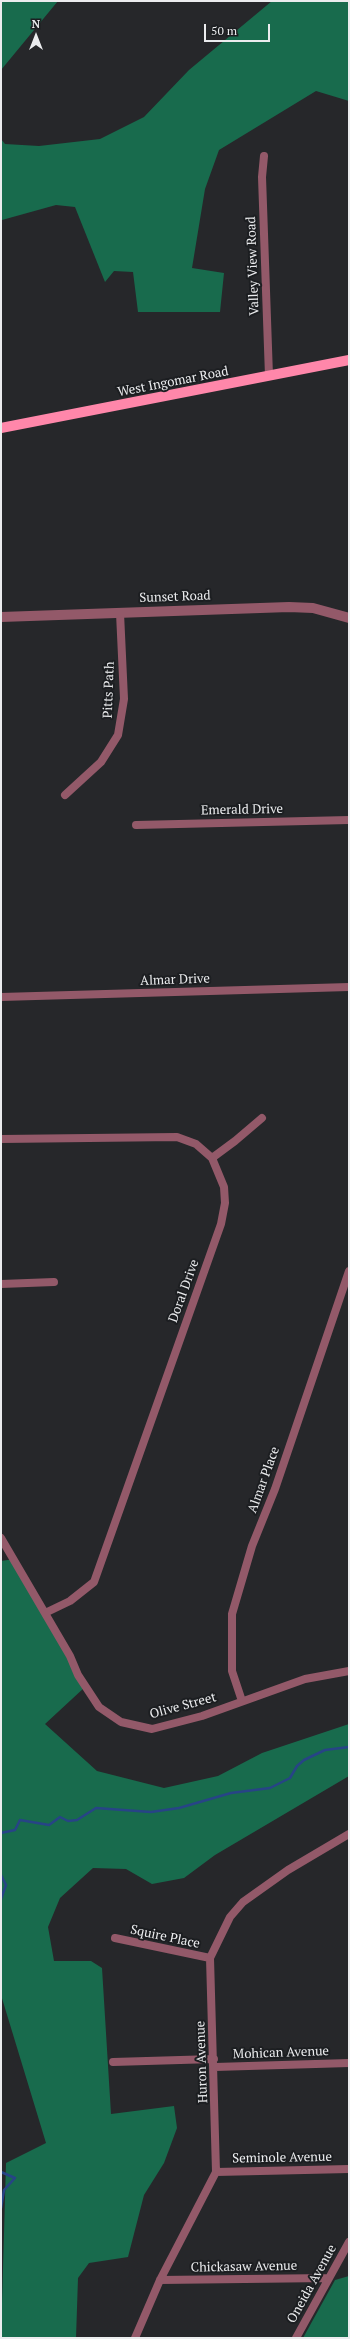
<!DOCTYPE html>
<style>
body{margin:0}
#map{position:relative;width:350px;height:2339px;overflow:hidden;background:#26272a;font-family:"PT Serif",serif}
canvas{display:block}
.frame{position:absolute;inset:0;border:2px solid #ebecee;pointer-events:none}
.north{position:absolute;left:16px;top:16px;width:40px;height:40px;-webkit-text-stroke:3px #1c1e21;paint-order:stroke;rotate:0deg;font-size:11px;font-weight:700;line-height:16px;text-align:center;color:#ebecee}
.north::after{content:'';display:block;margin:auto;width:14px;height:18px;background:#ebecee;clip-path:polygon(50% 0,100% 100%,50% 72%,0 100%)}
.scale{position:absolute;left:204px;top:24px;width:66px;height:18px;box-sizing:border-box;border:2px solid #ebecee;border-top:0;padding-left:5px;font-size:12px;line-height:14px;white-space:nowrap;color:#ebecee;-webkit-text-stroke:3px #1c1e21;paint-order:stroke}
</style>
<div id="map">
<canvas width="350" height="2339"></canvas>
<div class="frame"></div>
<div class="north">N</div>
<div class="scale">50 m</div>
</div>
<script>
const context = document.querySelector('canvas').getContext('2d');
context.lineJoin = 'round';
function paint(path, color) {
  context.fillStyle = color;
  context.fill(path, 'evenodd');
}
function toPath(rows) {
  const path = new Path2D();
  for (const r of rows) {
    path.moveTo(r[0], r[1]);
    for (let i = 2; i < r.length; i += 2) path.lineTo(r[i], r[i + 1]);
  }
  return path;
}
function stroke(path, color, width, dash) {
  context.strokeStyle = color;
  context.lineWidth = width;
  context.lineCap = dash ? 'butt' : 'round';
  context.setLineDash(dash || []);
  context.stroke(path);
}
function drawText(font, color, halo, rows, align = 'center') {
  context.font = font + ' "PT Serif",serif';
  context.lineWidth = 4;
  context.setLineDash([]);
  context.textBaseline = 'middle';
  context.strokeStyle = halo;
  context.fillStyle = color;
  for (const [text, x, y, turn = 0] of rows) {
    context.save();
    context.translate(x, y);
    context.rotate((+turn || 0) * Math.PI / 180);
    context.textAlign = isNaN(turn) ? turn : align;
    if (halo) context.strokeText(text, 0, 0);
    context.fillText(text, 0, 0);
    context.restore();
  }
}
paint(toPath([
 [1,1,58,1,1,70],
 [272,1,349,1,349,101,316,91,219,150,205,189,192,268,224,273,220,312,138,312,133,272,114,271,105,282,75,207,56,205,2,220,1,222,1,139,5,144,39,146,100,139,144,117,189,70],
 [14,1559,85,1687,45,1724,97,1771,164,1788,218,1776,262,1753,349,1724,349,1776,215,1855,184,1878,152,1884,126,1869,93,1868,60,1898,48,1927,54,1961,91,1961,102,1968,111,2114,174,2106,177,2128,164,2163,144,2195,128,2257,89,2263,78,2278,76,2338,1,2338,6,2163,46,2143,1,1995,1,1561],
 [349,2276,349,2338,303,2338,335,2280]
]), '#186b4d');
stroke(toPath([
 [1,1833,15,1830,20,1820,49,1825,60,1817,68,1821,77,1820,96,1808,151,1812,179,1808,231,1793,270,1788,290,1778,297,1766,304,1760,325,1750,349,1747],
 [1,1875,6,1885,1,1899],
 [1,2172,15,2178,4,2190,1,2208]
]), '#274486', 2.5);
stroke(toPath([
 [264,156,262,177,269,376],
 [65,795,101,762,118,735,124,699,120,613],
 [136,825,349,820],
 [1,997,349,987],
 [1,1139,177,1137,196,1144,212,1158,224,1187,225,1203,221,1224,94,1582,70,1601,45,1613],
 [212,1158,235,1141,262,1118],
 [1,1284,54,1282],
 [1,1538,70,1656,78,1675,99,1707,121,1722,152,1729,202,1716,305,1679,349,1671],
 [242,1701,232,1671,232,1614,252,1546,275,1489,349,1271],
 [115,1938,210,1958],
 [113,2062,214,2059],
 [215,2067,349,2063],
 [216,2172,349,2169],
 [160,2280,329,2278],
 [135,2338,160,2280,216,2172,210,1958,230,1917,243,1902,288,1870,349,1834],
 [296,2338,349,2242]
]), '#935969', 8);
stroke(toPath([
 [1,617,289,607,313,608,349,618]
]), '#935969', 10);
stroke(toPath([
 [1,428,349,360]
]), '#ff87aa', 10);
drawText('13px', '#ebecee', '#1c1e21', [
 ["Valley View Road",253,266,-92],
 ["West Ingomar Road",173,382,-11],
 ["Sunset Road",175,597,-2],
 ["Pitts Path",109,690,-88],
 ["Emerald Drive",242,810,-1],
 ["Almar Drive",175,980,-2],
 ["Doral Drive",184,1291,-70],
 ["Almar Place",264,1480,-70],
 ["Olive Street",183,1706,-15],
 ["Squire Place",165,1937,12],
 ["Mohican Avenue",281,2053,-2],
 ["Huron Avenue",202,2062,-92],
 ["Seminole Avenue",282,2158,-1],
 ["Chickasaw Avenue",244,2267,-1],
 ["Oneida Avenue",312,2284,-61]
]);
</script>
